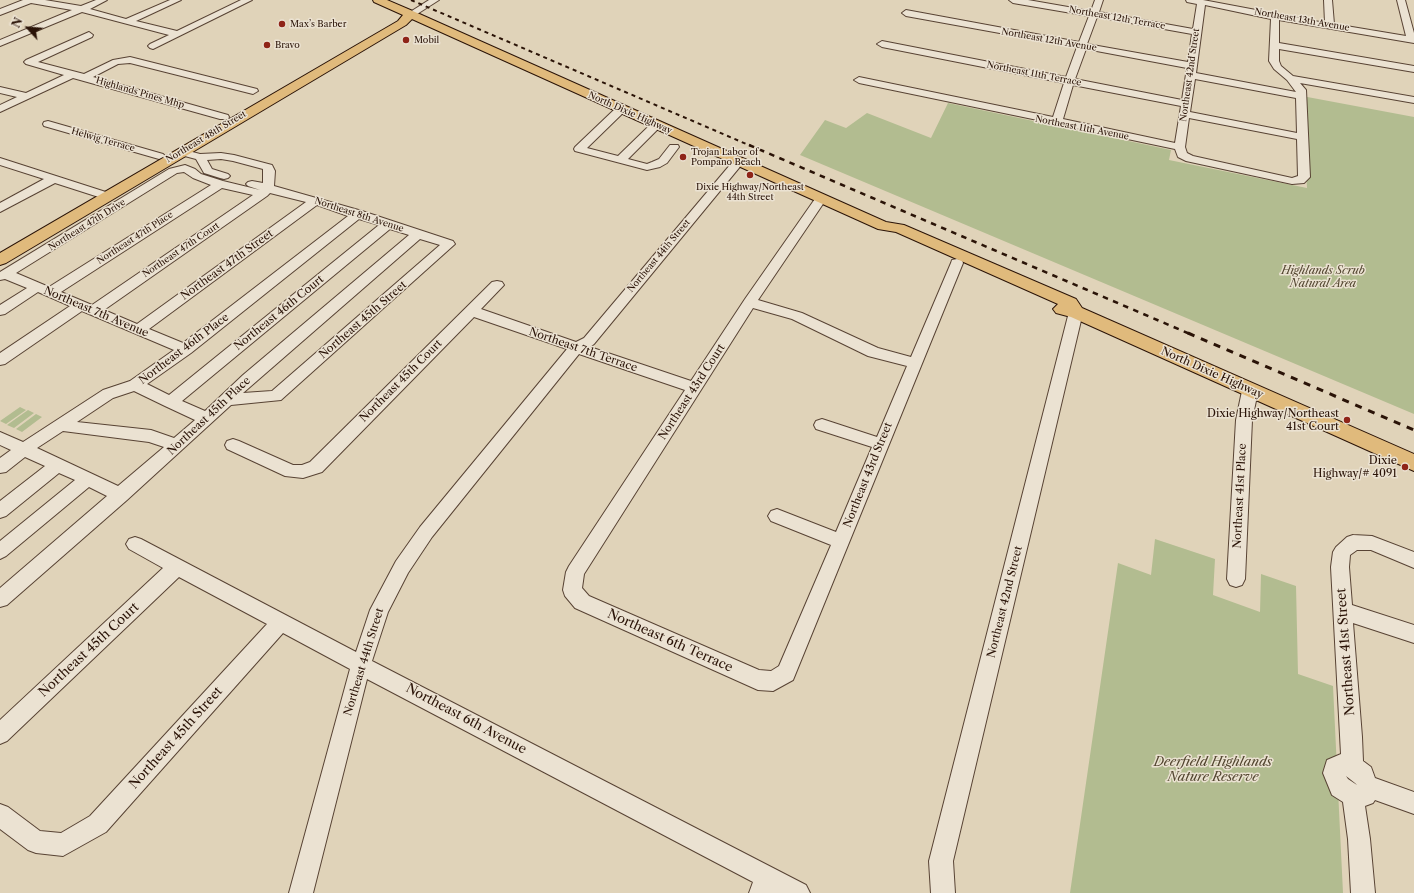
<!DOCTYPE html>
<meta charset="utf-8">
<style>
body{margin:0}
#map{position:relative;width:1414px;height:893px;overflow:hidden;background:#e0d3b9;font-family:"Libre Caslon Text",serif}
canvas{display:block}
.north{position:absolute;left:8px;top:8px;width:40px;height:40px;-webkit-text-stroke:3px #ebe2d2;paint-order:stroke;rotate:296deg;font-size:11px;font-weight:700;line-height:16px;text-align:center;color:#2a1307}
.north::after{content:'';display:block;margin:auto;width:14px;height:18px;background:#2a1307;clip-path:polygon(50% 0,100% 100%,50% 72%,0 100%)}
</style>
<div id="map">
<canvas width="1414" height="893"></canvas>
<div class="north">N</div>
</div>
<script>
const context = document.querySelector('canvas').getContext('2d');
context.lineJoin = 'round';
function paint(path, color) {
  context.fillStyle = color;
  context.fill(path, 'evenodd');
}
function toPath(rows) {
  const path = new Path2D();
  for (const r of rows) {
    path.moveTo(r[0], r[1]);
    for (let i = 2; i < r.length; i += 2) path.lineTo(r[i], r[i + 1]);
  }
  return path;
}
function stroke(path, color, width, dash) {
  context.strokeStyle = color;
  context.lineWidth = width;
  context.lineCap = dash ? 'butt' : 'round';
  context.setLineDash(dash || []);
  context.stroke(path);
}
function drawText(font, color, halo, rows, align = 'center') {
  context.font = font + ' "Libre Caslon Text",serif';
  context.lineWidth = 3;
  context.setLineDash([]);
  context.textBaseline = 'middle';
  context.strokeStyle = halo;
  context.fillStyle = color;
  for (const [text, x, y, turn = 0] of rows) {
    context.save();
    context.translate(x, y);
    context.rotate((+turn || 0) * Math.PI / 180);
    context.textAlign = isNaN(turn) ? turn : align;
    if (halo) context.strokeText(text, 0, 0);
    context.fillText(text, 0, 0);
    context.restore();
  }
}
paint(toPath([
 [1302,96,1414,117,1414,414,800,155,825,120,846,128,867,113,931,138,948,103,1171,150,1169,160,1307,188],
 [20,407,26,410,6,424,0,421],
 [28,410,34,413,14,428,7,425],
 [36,414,42,417,22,432,16,429],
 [1155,539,1215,559,1213,595,1260,612,1261,574,1296,586,1298,674,1333,686,1343,893,1070,893,1118,563,1151,575]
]), '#b2bc90');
const minor = toPath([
 [23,0,45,0,81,6,96,0,107,0,90,9,126,19,170,0,181,0,136,21,177,31,241,0,252,0,153,49,150,48,148,46,150,44,169,35,82,12,0,46,0,40,72,10,31,3,0,15,0,9,23,0],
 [429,0,439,0,414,16,408,16,407,14,429,0],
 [1009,0,1028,0,1091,11,1095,0,1103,0,1099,12,1193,29,1197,4,1187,2,1186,0,1203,0,1325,23,1324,0,1332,0,1334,24,1406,36,1397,0,1405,0,1414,33,1414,43,1279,20,1279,43,1414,66,1414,72,1279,49,1279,61,1281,66,1293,76,1414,97,1414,103,1300,83,1306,90,1310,177,1304,183,1292,184,1186,161,1178,157,1175,149,1061,125,1057,126,1052,123,859,83,854,80,859,77,1053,117,1064,83,882,47,877,44,882,41,1066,77,1077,47,906,16,902,13,906,10,1079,42,1089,16,1013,3,1009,0],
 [1205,5,1271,19,1269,61,1274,69,1287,80,1296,92,1196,73,1205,5],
 [1097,17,1192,34,1188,62,1087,44,1097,17],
 [1086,49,1187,68,1182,100,1075,79,1086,49],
 [1195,79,1296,98,1297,133,1190,112,1195,79],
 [1073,85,1181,106,1175,143,1063,119,1073,85],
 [1189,118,1297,139,1298,176,1292,178,1193,156,1187,153,1185,147,1189,118],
 [89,32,93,35,92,37,38,62,84,74,113,60,130,57,257,89,258,91,253,94,130,63,118,64,93,77,228,115,229,117,228,119,220,119,73,78,0,112,0,105,17,97,0,93,0,87,26,93,64,75,26,64,24,62,26,60,89,32],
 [621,106,626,109,625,111,587,148,618,156,652,123,656,122,661,125,660,127,628,159,647,164,652,162,659,159,670,145,678,145,679,147,667,163,660,167,647,170,575,151,574,149,575,147,617,107,621,106],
 [48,121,163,154,165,156,159,159,44,126,43,124,44,122,48,121],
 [181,149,200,154,221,153,234,155,272,165,275,171,274,186,362,211,453,241,455,244,281,400,231,405,127,500,7,605,0,607,0,588,107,496,89,487,6,556,0,559,0,541,75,480,59,473,6,516,0,518,0,501,45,466,25,457,6,472,0,473,0,458,11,450,0,445,0,432,23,442,103,390,130,381,174,350,82,311,5,364,0,365,0,353,70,306,38,292,5,314,0,315,0,305,27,288,5,279,0,280,0,272,169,169,185,165,195,169,201,174,223,181,260,190,248,186,246,184,248,182,252,181,263,183,263,169,233,161,221,159,207,160,212,169,228,174,230,176,228,178,224,179,220,178,204,173,196,159,177,154,176,152,181,149],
 [184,172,193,178,211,185,49,287,16,273,177,173,184,172],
 [222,188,253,195,92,305,61,292,222,188],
 [270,193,306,202,137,324,104,310,267,196,270,193],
 [317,205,348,216,183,343,149,329,317,205],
 [359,219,379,225,169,395,147,384,191,353,359,219],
 [390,229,409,235,243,375,205,411,182,401,390,229],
 [420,239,440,245,272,391,243,393,420,239],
 [134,391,165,406,195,420,174,438,151,430,77,422,113,398,134,391],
 [63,431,149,442,164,447,118,486,37,448,63,431],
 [0,158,112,194,114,196,112,198,108,200,55,183,0,212,0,203,44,179,0,165,0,158],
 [739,158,743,159,745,161,743,163,594,344,590,347,691,381,745,299,817,196,821,194,825,196,827,198,758,300,802,313,878,348,911,357,951,263,952,260,957,259,962,260,963,263,793,680,773,691,758,690,575,608,565,596,563,590,566,572,569,566,685,390,579,354,432,537,408,573,388,612,372,661,806,885,810,893,749,893,753,882,367,679,313,893,289,893,350,669,283,633,106,832,63,856,36,853,28,850,0,829,0,804,8,807,40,831,61,833,90,816,267,624,179,577,7,741,0,744,0,720,163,568,129,549,126,544,129,539,135,537,141,539,356,652,370,610,396,561,420,527,567,349,474,317,322,472,303,478,285,476,227,449,225,445,227,441,233,439,239,441,293,465,302,465,310,462,492,282,497,281,502,282,504,285,481,309,576,342,584,338,735,159,739,158],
 [753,308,792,319,868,356,907,366,877,437,822,419,816,421,814,425,816,429,872,447,836,532,777,509,771,511,768,516,771,521,831,545,779,666,771,671,759,670,589,596,582,588,584,574,753,308],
 [1076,308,1081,309,1083,312,953,861,955,893,931,893,929,861,1069,312,1071,309,1076,308],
 [1250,386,1255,387,1258,391,1252,420,1245,579,1242,585,1236,587,1230,585,1227,579,1236,420,1242,391,1245,387,1250,386],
 [1353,535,1372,536,1414,552,1414,568,1371,550,1357,550,1350,555,1349,567,1352,605,1414,625,1414,643,1353,623,1362,737,1363,761,1371,767,1375,778,1414,792,1414,814,1375,800,1373,803,1365,806,1370,839,1375,893,1351,893,1348,839,1343,802,1332,795,1323,773,1327,760,1341,754,1331,567,1333,552,1336,547,1347,537,1353,535],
 [1346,776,1355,783,1357,785,1348,779,1346,776]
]);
const major = toPath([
 [373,0,387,0,415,12,886,222,904,225,1076,299,1082,308,1414,454,1414,471,1071,317,1056,313,1053,309,1058,304,896,232,878,229,412,19,406,25,6,263,0,265,0,253,398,21,403,15,374,2,373,0]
]);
stroke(minor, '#584334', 2);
stroke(major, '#2a1307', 2);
paint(minor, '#ebe2d2');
paint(major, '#e0ba7c');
stroke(toPath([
 [411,0,751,146]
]), '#2a1307', 2, [4, 4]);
stroke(toPath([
 [749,145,1190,334]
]), '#2a1307', 2.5, [5.5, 5.5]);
stroke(toPath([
 [1188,333,1414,430]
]), '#2a1307', 3, [7, 7]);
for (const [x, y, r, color] of [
 [282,24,4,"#8f2418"],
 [406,40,4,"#8f2418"],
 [267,45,4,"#8f2418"],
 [683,157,4,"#8f2418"],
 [750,175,4,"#8f2418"],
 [1347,420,4,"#8f2418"],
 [1405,467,4,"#8f2418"]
]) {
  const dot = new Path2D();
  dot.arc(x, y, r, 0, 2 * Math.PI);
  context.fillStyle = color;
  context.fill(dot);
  stroke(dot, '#ebe2d2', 1.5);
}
drawText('9px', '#2a1307', '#ebe2d2', [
 ["Northeast 12th Terrace",1117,18,10],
 ["Northeast 13th Avenue",1302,20,10],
 ["Northeast 12th Avenue",1049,40,10],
 ["Northeast 11th Terrace",1034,74,11],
 ["Northeast 42nd Street",1190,75,-82],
 ["Highlands Pines Mhp",140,93,16],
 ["North Dixie Highway",630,113,24],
 ["Northeast 11th Avenue",1082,128,11],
 ["Northeast 48th Street",206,137,-31],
 ["Helwig Terrace",103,140,16],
 ["Northeast 8th Avenue",359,215,18],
 ["Northeast 47th Drive",87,225,-32],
 ["Northeast 47th Place",135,238,-33],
 ["Northeast 47th Court",181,250,-34],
 ["Northeast 44th Street",659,256,-50]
]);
drawText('9px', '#2a1307', '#ebe2d2', [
 ["Max’s Barber",290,24],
 ["Mobil",414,40],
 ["Bravo",275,45],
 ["Trojan Labor of",691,152],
 ["Pompano Beach",691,162],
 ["Dixie Highway/Northeast",750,187,"center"],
 ["44th Street",750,197,"center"]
], 'left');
drawText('11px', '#2a1307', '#ebe2d2', [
 ["Northeast 47th Street",227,265,-36],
 ["Northeast 7th Avenue",96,312,23],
 ["Northeast 46th Court",279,313,-39],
 ["Northeast 45th Street",363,320,-41],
 ["Northeast 46th Place",184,349,-37],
 ["Northeast 7th Terrace",583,350,19],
 ["North Dixie Highway",1212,373,24],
 ["Northeast 45th Court",401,381,-45],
 ["Northeast 43rd Court",692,392,-57],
 ["Northeast 45th Place",209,416,-43],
 ["Northeast 43rd Street",868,475,-68],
 ["Northeast 41st Place",1240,496,-87],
 ["Northeast 42nd Street",1005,602,-76],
 ["Northeast 44th Street",364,662,-73]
]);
drawText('italic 11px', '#534630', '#ebe2d2', [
 ["Highlands Scrub",1323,271],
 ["Natural Area",1323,284]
]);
drawText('11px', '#2a1307', '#ebe2d2', [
 ["Dixie Highway/Northeast",1339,414],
 ["41st Court",1339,427],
 ["Dixie",1397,461],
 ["Highway/# 4091",1397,474]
], 'right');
drawText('13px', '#2a1307', '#ebe2d2', [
 ["Northeast 6th Terrace",670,641,24],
 ["Northeast 45th Court",89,650,-43],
 ["Northeast 41st Street",1346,652,-94],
 ["Northeast 6th Avenue",466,719,28],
 ["Northeast 45th Street",176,738,-48]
]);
drawText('italic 13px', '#534630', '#ebe2d2', [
 ["Deerfield Highlands",1213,762],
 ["Nature Reserve",1213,777]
]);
</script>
